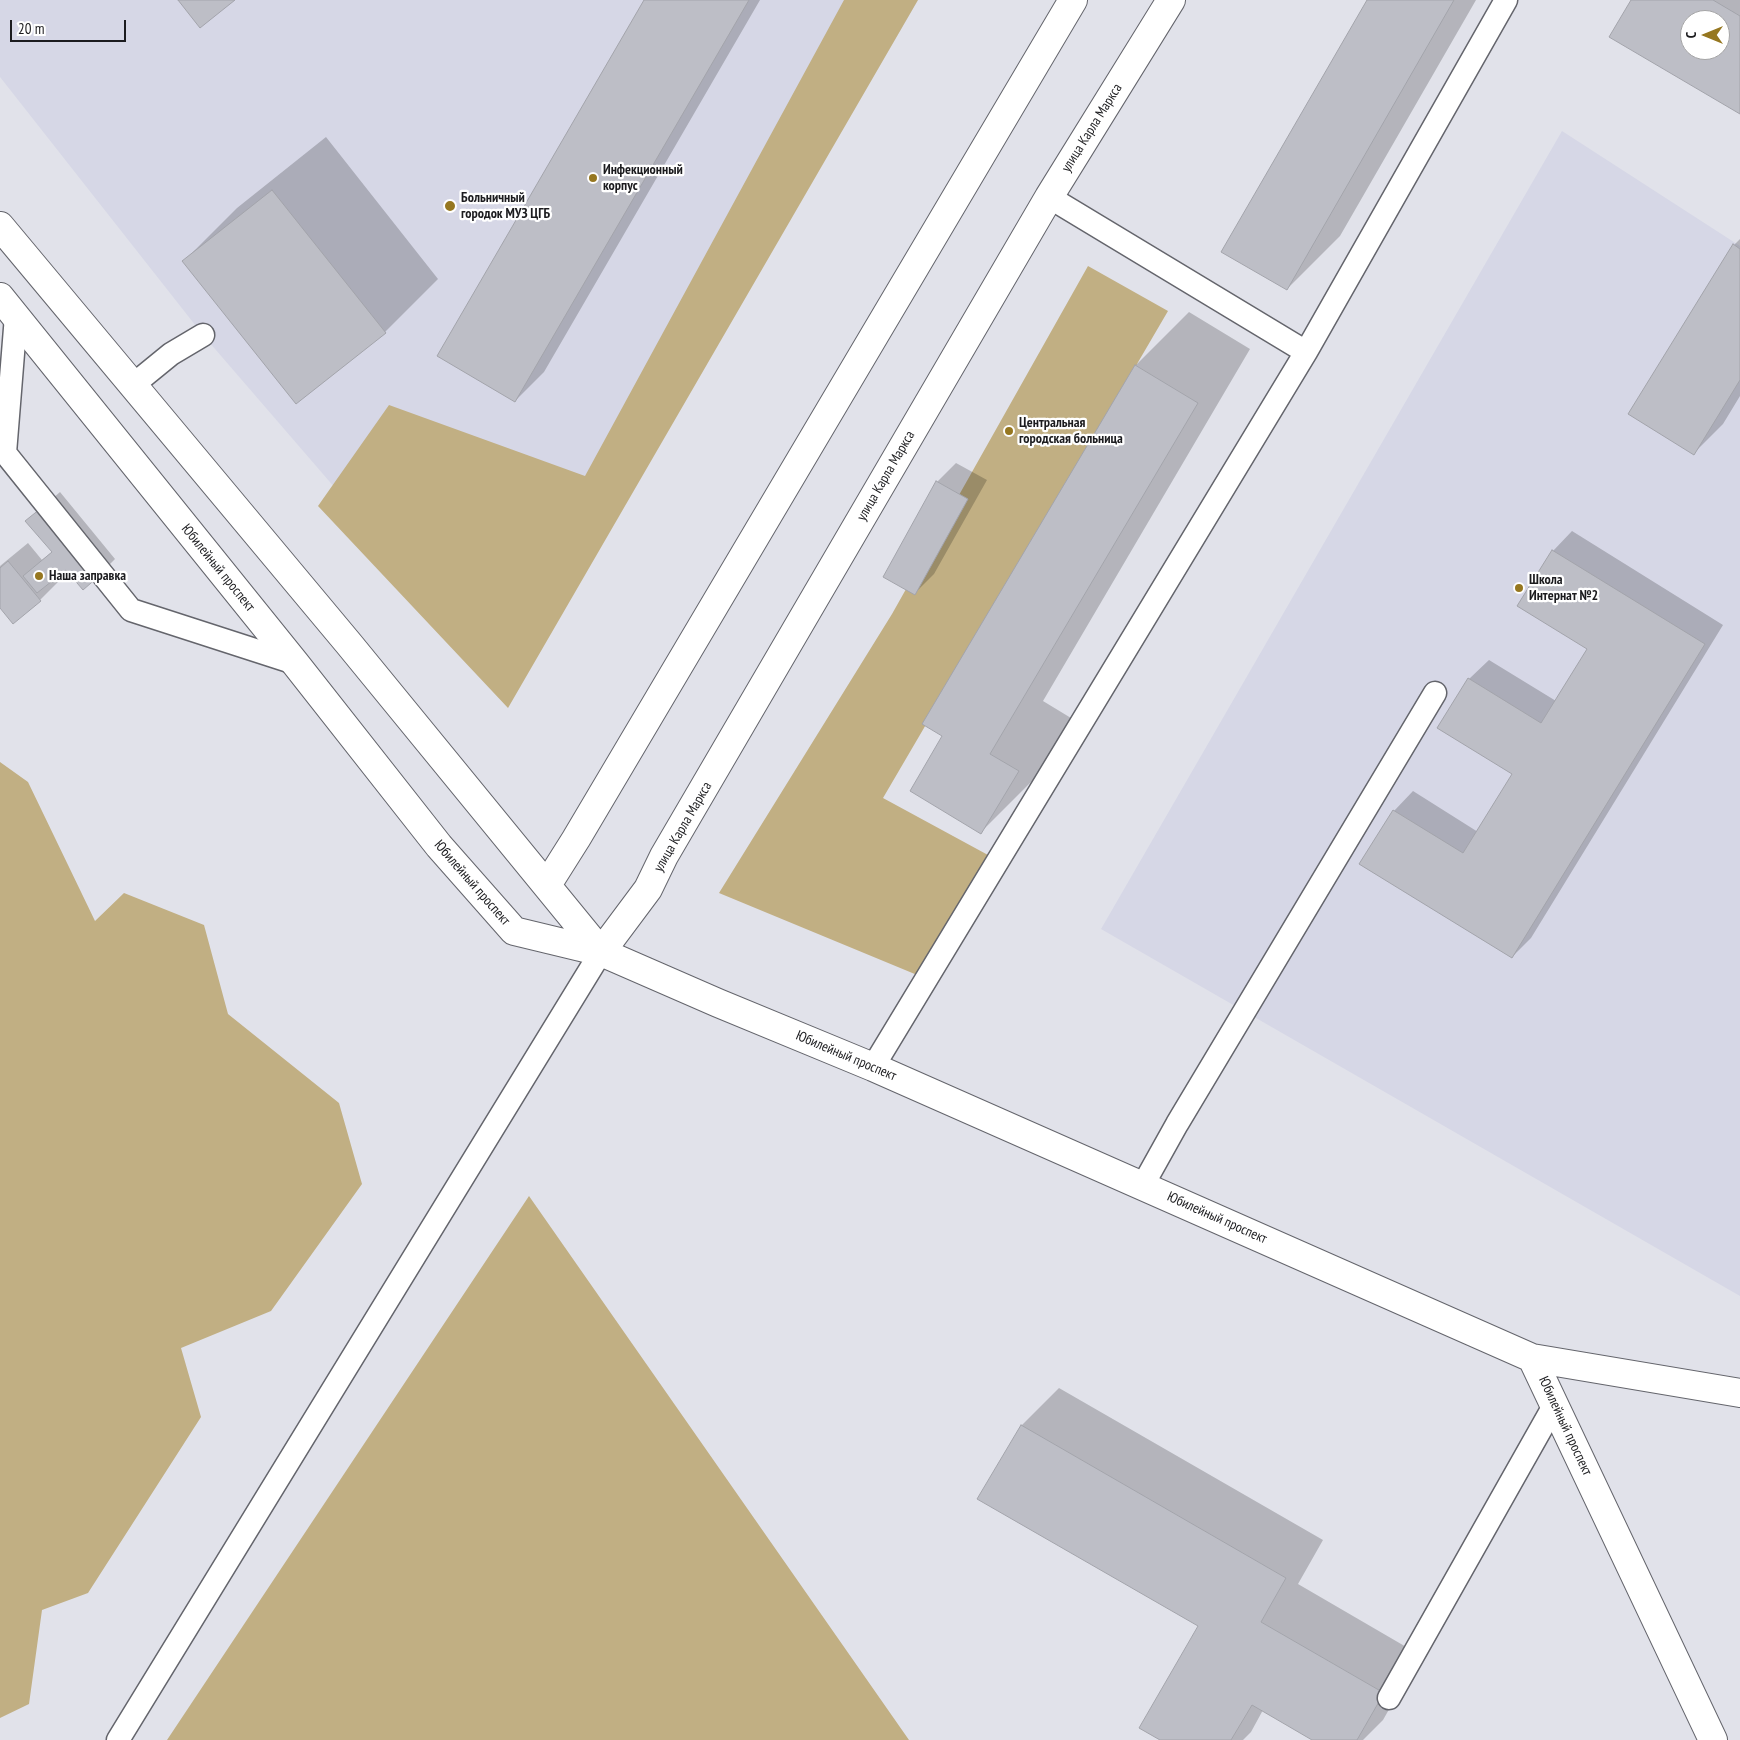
<!DOCTYPE html>
<meta charset="utf-8">
<style>
body{margin:0}
#map{position:relative;width:1740px;height:1740px;overflow:hidden;background:#e1e2ea;font-family:"PT Sans Narrow",sans-serif}
canvas{display:block}
.north{position:absolute;left:1680px;top:10px;width:50px;height:50px;box-sizing:border-box;background:#fff;border:1px solid #a4a4a5;border-radius:50%;rotate:270deg;font-size:14px;font-weight:700;line-height:20px;text-align:center;color:#1c1c1f}
.north::after{content:'';display:block;margin:auto;width:18px;height:22px;background:#967720;clip-path:polygon(50% 0,100% 100%,50% 72%,0 100%)}
.scale{position:absolute;left:10px;top:20px;width:116px;height:22px;box-sizing:border-box;border:2px solid #1c1c1f;border-top:0;padding-left:6px;font-size:15px;line-height:18px;white-space:nowrap;color:#1c1c1f;-webkit-text-stroke:4px #fff;paint-order:stroke}
</style>
<div id="map">
<canvas width="1740" height="1740"></canvas>
<div class="north">С</div>
<div class="scale">20 m</div>
</div>
<script>
const context = document.querySelector('canvas').getContext('2d');
context.lineJoin = 'round';
function paint(path, color) {
  context.fillStyle = color;
  context.fill(path, 'evenodd');
}
function toPath(rows) {
  const path = new Path2D();
  for (const r of rows) {
    path.moveTo(r[0], r[1]);
    for (let i = 2; i < r.length; i += 2) path.lineTo(r[i], r[i + 1]);
  }
  return path;
}
function stroke(path, color, width, dash) {
  context.strokeStyle = color;
  context.lineWidth = width;
  context.lineCap = dash ? 'butt' : 'round';
  context.setLineDash(dash || []);
  context.stroke(path);
}
function drawText(font, color, halo, rows, align = 'center') {
  context.font = font + ' "PT Sans Narrow",sans-serif';
  context.lineWidth = 4.5;
  context.setLineDash([]);
  context.textBaseline = 'middle';
  context.strokeStyle = halo;
  context.fillStyle = color;
  for (const [text, x, y, turn = 0] of rows) {
    context.save();
    context.translate(x, y);
    context.rotate((+turn || 0) * Math.PI / 180);
    context.textAlign = isNaN(turn) ? turn : align;
    if (halo) context.strokeText(text, 0, 0);
    context.fillText(text, 0, 0);
    context.restore();
  }
}
paint(toPath([
 [0,0,918,0,554,623,348,503,203,335,0,77],
 [1562,131,1740,246,1740,1296,1101,929]
]), '#d6d7e6');
paint(toPath([
 [844,0,918,0,508,708,318,506,389,405,585,476],
 [1088,266,1168,311,883,798,988,855,922,977,719,893,892,614],
 [0,762,28,782,95,921,124,893,204,925,228,1014,339,1103,362,1184,271,1311,181,1348,201,1417,88,1593,42,1610,29,1704,0,1718],
 [529,1196,909,1740,167,1740]
]), '#c1af83');
paint(toPath([
 [645,0,760,0,544,372,515,401],
 [1368,0,1476,0,1340,236,1287,289],
 [1633,0,1740,0,1740,113],
 [1690,20,1720,20,1720,50,1690,50],
 [326,137,438,279,385,332,184,261,237,208],
 [1740,239,1740,396,1723,424,1694,453,1734,245],
 [1189,312,1250,349,1043,701,1071,718,1034,779,981,832,944,736,924,724,1136,365],
 [956,463,987,480,934,574,915,593,937,482],
 [60,492,115,559,106,568,66,568,56,577,59,581,40,600,0,606,0,566,28,543,42,560,53,551,27,521],
 [1572,531,1723,625,1531,938,1512,957,1394,811,1413,791,1478,832,1513,774,1469,679,1489,660,1556,701,1588,649,1553,551],
 [1059,1388,1323,1540,1298,1584,1420,1655,1383,1720,1363,1740,1314,1740,1263,1710,1251,1732,1243,1740,1163,1740,1200,1626,979,1499,1022,1425]
]), '#0003');
const building = toPath([
 [178,0,235,0,200,28,178,0],
 [644,0,749,0,515,402,437,356,644,0],
 [1367,0,1454,0,1287,290,1221,252,1367,0],
 [1631,0,1713,0,1740,16,1740,114,1609,37,1631,0],
 [1690,20,1720,20,1720,50,1690,50,1690,20],
 [272,190,386,333,296,404,182,261,272,190],
 [1733,244,1740,249,1740,380,1694,455,1628,414,1733,244],
 [1135,365,1198,403,990,754,1019,771,981,834,910,791,942,736,922,724,1135,365],
 [936,481,968,499,915,595,883,577,936,481],
 [50,501,107,569,83,590,66,570,37,593,23,576,52,552,25,521,50,501],
 [1552,550,1705,644,1512,958,1359,864,1393,810,1463,853,1512,774,1437,728,1468,678,1541,723,1587,649,1517,606,1552,550],
 [8,561,41,601,13,624,0,608,0,568,8,561],
 [1021,1425,1286,1578,1261,1622,1384,1693,1357,1740,1312,1740,1252,1705,1231,1740,1160,1740,1139,1728,1198,1626,977,1499,1021,1425]
]);
paint(building, '#bdbec6');
stroke(building, '#a3a4ab', 1);
const service = toPath([
 [1049,197,1306,352,1506,0],
 [16,316,5,453,131,610,295,663],
 [133,385,171,354,203,335],
 [873,1067,1306,352],
 [1143,1185,1177,1124,1435,693],
 [1389,1698,1555,1404],
 [118,1740,601,952]
]);
const minor = toPath([
 [601,952,718,1003,873,1067,1532,1358,1740,1393],
 [1532,1358,1713,1740]
]);
const secondary = toPath([
 [0,226,349,644,601,952],
 [0,297,295,663,439,846,514,931,601,952],
 [547,885,576,839,1073,0],
 [601,952,648,889,664,856,1049,197,1171,0]
]);
stroke(service, '#64656c', 25);
stroke(minor, '#64656c', 30);
stroke(secondary, '#64656c', 30);
stroke(service, '#fff', 22);
stroke(minor, '#fff', 28);
stroke(secondary, '#fff', 28);
for (const [x, y, r, color] of [
 [593,178,5,"#967720"],
 [450,206,6,"#967720"],
 [1009,431,5,"#967720"],
 [39,576,5,"#967720"],
 [1519,588,5,"#967720"]
]) {
  const dot = new Path2D();
  dot.arc(x, y, r, 0, 2 * Math.PI);
  context.fillStyle = color;
  context.fill(dot);
  stroke(dot, '#fff', 2);
}
drawText('14px', '#1c1c1f', '#fff', [
 ["улица Карла Маркса",1092,128,-58],
 ["улица Карла Маркса",886,476,-60],
 ["Юбилейный проспект",218,568,51],
 ["улица Карла Маркса",683,827,-60],
 ["Юбилейный проспект",472,883,49],
 ["Юбилейный проспект",846,1056,23],
 ["Юбилейный проспект",1217,1218,24],
 ["Юбилейный проспект",1565,1426,65]
]);
drawText('bold 14px', '#1c1c1f', '#fff', [
 ["Инфекционный",603,170],
 ["корпус",603,186],
 ["Больничный",461,198],
 ["городок МУЗ ЦГБ",461,214],
 ["Центральная",1019,423],
 ["городская больница",1019,439],
 ["Наша заправка",49,576],
 ["Школа",1529,580],
 ["Интернат №2",1529,596]
], 'left');
</script>
